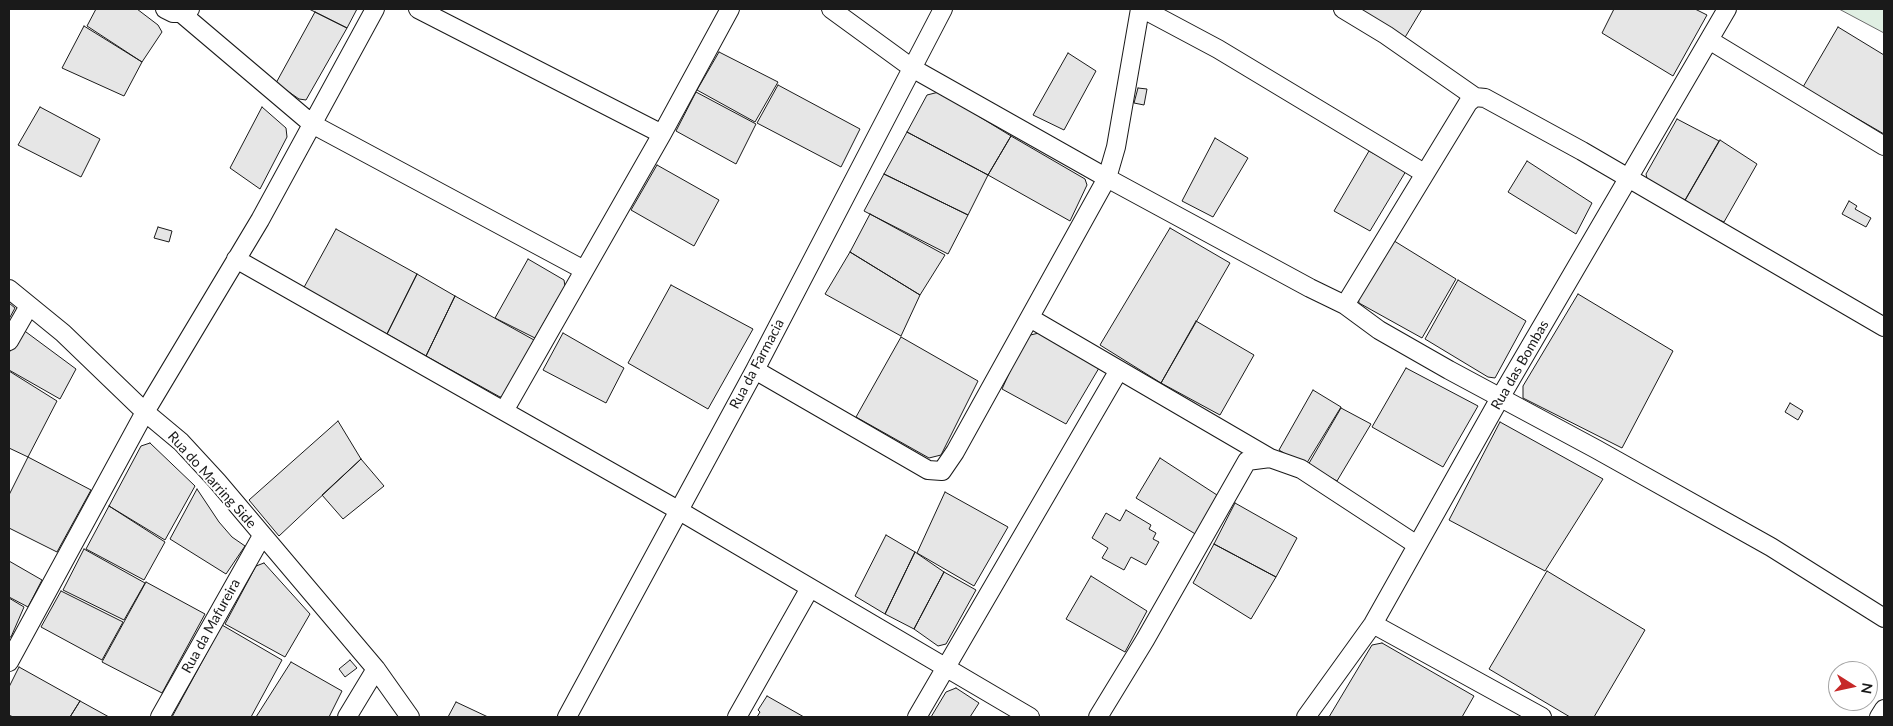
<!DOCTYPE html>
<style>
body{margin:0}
#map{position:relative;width:1893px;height:726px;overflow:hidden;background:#fff;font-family:Lato,sans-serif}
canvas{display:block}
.frame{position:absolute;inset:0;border:10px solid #1a1a1a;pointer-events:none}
.north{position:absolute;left:1828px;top:661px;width:50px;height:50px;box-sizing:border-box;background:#fff;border:1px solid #a3a3a3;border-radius:50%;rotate:100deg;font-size:14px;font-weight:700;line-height:20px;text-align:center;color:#1a1a1a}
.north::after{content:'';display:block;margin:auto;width:18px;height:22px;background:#c62828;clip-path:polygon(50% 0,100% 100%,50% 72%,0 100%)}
</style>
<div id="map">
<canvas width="1893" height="726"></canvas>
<div class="frame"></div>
<div class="north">N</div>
</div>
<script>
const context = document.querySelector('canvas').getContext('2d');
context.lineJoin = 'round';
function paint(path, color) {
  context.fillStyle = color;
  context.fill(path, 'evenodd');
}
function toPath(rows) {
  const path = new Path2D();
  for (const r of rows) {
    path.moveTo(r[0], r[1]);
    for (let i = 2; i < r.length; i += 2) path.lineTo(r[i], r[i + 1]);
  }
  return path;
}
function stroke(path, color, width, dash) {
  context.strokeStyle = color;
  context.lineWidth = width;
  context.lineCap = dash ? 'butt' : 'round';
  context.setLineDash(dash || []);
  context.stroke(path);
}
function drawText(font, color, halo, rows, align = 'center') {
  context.font = font + ' Lato,sans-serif';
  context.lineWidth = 4;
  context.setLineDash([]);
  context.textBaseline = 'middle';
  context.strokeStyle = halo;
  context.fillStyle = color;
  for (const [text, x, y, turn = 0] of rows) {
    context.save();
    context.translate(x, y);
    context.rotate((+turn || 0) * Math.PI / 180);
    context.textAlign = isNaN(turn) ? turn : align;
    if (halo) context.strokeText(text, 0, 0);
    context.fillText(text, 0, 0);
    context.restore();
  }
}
const green = toPath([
 [1839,9,1884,9,1884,33,1839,9]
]);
paint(green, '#e0efe3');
stroke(green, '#6a6a6a', 1);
const building = toPath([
 [96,9,137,9,158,25,162,32,142,62,87,26,96,9],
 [309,9,357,9,347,28,309,9],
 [1354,9,1422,9,1404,39,1354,9],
 [1614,9,1695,9,1707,15,1673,76,1602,33,1614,9],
 [315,12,347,28,306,100,299,99,276,83,315,12],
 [84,26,142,62,124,96,62,68,84,26],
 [1838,27,1884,55,1884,134,1803,87,1838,27],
 [719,52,778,82,755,122,697,90,719,52],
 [1068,53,1096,71,1064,130,1033,115,1068,53],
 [778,85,860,129,841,167,757,123,778,85],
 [1138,88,1147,89,1144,105,1134,103,1138,88],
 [696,92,756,124,736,164,676,131,696,92],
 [939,92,1011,136,988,175,907,132,927,95,939,92],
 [40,107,100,139,81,177,18,145,40,107],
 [262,107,286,128,287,137,260,189,230,168,262,107],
 [1677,119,1719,141,1685,200,1648,183,1646,174,1677,119],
 [907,132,988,175,968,215,884,174,907,132],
 [1011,136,1085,179,1087,185,1070,221,988,175,1011,136],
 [1215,138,1248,158,1213,217,1182,201,1215,138],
 [1720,140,1757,164,1724,222,1683,204,1720,140],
 [1369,151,1406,171,1370,231,1334,211,1369,151],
 [1527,161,1592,203,1576,234,1508,192,1527,161],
 [657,165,719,200,694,246,631,210,657,165],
 [884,174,968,215,948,254,864,211,884,174],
 [1849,201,1857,206,1855,209,1871,218,1866,227,1842,214,1849,201],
 [870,214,945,255,920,295,850,252,870,214],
 [158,227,172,231,169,242,154,238,158,227],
 [1170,228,1230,263,1161,383,1100,345,1170,228],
 [336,229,417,274,387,334,302,291,336,229],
 [1391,239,1456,279,1422,338,1359,303,1358,296,1391,239],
 [850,252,920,295,901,336,825,294,850,252],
 [528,259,564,280,565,286,535,338,495,318,528,259],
 [417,274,455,296,426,356,387,334,417,274],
 [1458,280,1526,321,1495,378,1488,377,1425,339,1458,280],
 [671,285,753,329,708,409,628,363,671,285],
 [1578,294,1673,351,1622,448,1523,398,1523,386,1578,294],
 [455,296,534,340,505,396,500,397,426,356,455,296],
 [9,303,15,308,9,319,9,303],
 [1196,321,1254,355,1220,415,1161,383,1196,321],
 [22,329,76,369,60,399,9,370,9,353,22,329],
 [563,333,624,368,606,403,543,370,563,333],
 [1039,333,1099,368,1066,424,1002,389,1026,336,1039,333],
 [901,337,978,381,941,455,929,458,856,417,901,337],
 [1406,368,1478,406,1443,467,1372,427,1406,368],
 [9,371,57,401,28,457,9,448,9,371],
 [1313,390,1341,407,1305,466,1279,450,1313,390],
 [1790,403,1803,411,1798,420,1785,412,1790,403],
 [1341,408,1371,424,1337,481,1308,465,1341,408],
 [338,421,361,459,279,536,249,500,338,421],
 [1500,422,1603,479,1545,571,1449,520,1500,422],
 [150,443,195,486,165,540,109,506,141,446,150,443],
 [28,457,91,490,57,552,9,528,9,495,28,457],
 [1160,458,1217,495,1197,535,1136,498,1160,458],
 [361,459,384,486,343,519,322,495,361,459],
 [197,489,219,522,232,537,245,546,226,574,170,539,197,489],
 [945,492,1008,527,974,586,917,553,945,492],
 [1235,503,1297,538,1276,577,1214,544,1235,503],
 [109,506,165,542,144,580,86,549,109,506],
 [1126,510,1151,525,1149,529,1156,533,1153,539,1159,542,1146,565,1131,557,1124,570,1102,558,1108,548,1092,538,1106,513,1120,521,1126,510],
 [886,535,915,552,885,614,855,596,886,535],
 [1214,544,1276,577,1251,619,1193,583,1214,544],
 [84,549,145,583,124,620,63,590,84,549],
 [915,552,944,572,914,629,885,614,915,552],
 [9,561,42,580,28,607,9,597,9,561],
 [264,563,310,614,285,657,225,624,256,566,264,563],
 [1547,571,1645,630,1594,717,1570,717,1489,669,1547,571],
 [944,572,976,590,946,644,938,646,914,629,944,572],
 [1091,576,1147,611,1125,652,1066,619,1091,576],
 [146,582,205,614,162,693,102,662,146,582],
 [61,591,123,622,102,660,41,627,61,591],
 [9,598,24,607,11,637,9,637,9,598],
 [222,625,282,660,251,717,172,717,222,625],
 [1382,643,1474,696,1462,717,1329,717,1372,645,1382,643],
 [350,660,357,668,345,677,339,669,350,660],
 [291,662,342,691,329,717,256,717,291,662],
 [19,667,80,701,70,717,13,717,9,715,9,687,19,667],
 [956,688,979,703,970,717,931,717,946,692,956,688],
 [767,696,804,717,757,717,760,712,758,710,767,696],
 [80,701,109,717,70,717,80,701],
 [456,702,488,717,448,717,456,702]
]);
paint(building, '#e6e6e6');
stroke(building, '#1a1a1a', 1);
const minor = toPath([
 [165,9,173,13,181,13,190,9],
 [418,9,662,134],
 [1140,9,1116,147,1107,178,1310,288,1345,305],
 [1143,9,1218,49,1424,173],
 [1343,9,1386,35,1475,97],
 [181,13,312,124,584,270],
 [1709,40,1884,146],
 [236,259,678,510,1030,717],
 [9,289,63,333,145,412,181,442,217,481,376,669,410,717],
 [1030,318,1270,458],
 [1884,327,1582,151,1485,98,1475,97,1468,103,1345,305,1379,330,1449,370,1596,449,1771,547,1884,618],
 [9,341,29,306],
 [755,370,928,470,942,471,955,452,1107,178,912,68,831,9],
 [504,411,662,134,730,9],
 [1373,624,1542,717],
 [9,662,145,412,260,220,375,9],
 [160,717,262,536],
 [347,717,376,669],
 [567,717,755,370,943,9],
 [737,717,810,588],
 [917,717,1119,370],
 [1098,717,1145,640,1247,461,1270,458,1301,469,1417,545],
 [1306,717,1373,624,1500,398,1727,9],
 [1879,717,1884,709]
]);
stroke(minor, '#1a1a1a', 20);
stroke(minor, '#fff', 18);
drawText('14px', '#1a1a1a', '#fff', [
 ["Rua da Farmacia",757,364,-62],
 ["Rua das Bombas",1520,365,-60],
 ["Rua do Marring Side",212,480,48],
 ["Rua da Mafureira",211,626,-61]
]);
</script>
